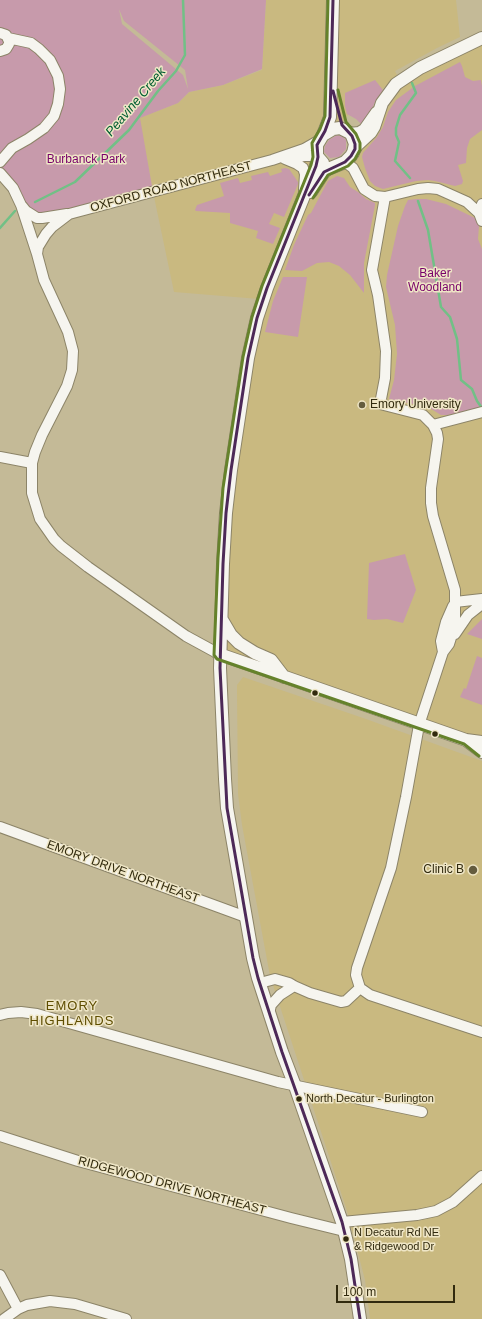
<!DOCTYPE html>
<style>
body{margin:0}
#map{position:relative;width:482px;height:1319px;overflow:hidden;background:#c4ba97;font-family:Helvetica,sans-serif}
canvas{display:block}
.scale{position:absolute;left:336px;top:1285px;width:119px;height:18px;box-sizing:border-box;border:2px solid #312a0e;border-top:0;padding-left:5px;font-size:12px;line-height:14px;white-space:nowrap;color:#312a0e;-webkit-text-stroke:3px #efe6c6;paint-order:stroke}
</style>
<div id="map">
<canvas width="482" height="1319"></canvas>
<div class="scale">100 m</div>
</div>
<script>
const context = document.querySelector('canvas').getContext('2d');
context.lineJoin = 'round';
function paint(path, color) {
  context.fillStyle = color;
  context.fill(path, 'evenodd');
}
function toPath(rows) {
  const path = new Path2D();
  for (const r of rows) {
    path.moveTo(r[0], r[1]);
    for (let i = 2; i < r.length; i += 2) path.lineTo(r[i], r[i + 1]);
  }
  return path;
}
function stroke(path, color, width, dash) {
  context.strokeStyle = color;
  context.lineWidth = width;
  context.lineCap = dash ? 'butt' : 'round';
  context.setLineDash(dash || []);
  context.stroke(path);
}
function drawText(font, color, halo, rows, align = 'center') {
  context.font = font + ' Helvetica,sans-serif';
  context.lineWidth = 3;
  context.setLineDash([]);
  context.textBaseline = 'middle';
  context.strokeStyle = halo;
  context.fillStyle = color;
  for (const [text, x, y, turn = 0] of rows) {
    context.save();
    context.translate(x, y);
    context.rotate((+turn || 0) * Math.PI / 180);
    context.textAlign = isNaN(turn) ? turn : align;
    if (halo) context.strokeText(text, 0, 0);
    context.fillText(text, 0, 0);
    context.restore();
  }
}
paint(toPath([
 [266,0,456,0,460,37,437,48,395,71,397,75,385,87,349,114,320,149,259,299,174,292,153,192,139,118,178,103,189,92,223,85,262,70],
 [482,38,482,742,219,654,223,558,248,358,296,216,321,176,339,165,389,92],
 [243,677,366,719,482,761,482,1319,370,1319,365,1280,347,1211,270,976,242,825,238,794,237,692,237,685]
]), '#c9b980');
paint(toPath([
 [0,0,266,0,262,69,223,85,189,92,178,103,140,118,153,192,43,214,33,212,0,177],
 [119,9,124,21,185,70,188,89,183,75,122,24],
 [460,62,462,66,465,77,473,81,481,80,482,86,482,130,470,139,467,148,466,163,458,165,463,181,462,184,455,186,435,181,428,180,416,181,383,189,375,186,370,181,365,168,362,157,363,153,377,137,383,127,388,112,396,100,415,86],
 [375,80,383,90,375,102,369,116,362,125,356,119,347,114,345,106,345,93],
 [337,135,343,137,346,140,346,149,339,157,330,158,324,152,325,146,329,140],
 [285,168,289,169,298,182,298,184,284,217,274,213,269,224,280,228,273,244,256,238,258,231,230,223,230,213,196,211,195,210,197,205,224,196,220,183,238,178,240,183,252,180,251,176,268,172,270,176,282,172,281,169],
 [337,176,344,178,350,187,358,192,366,199,375,203,375,205,364,263,364,293,350,275,339,266,329,262,317,263,302,271,285,270,294,245,308,215,311,213,328,181],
 [417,199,426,199,446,204,477,219,479,226,478,239,482,249,482,408,447,415,441,415,428,407,422,406,389,399,394,380,397,354,395,325,386,287,387,275,398,226,405,206,408,200],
 [283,277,307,277,298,337,265,332,273,301],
 [405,554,416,590,403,623,387,619,374,620,367,619,369,563],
 [482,619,482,639,467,634],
 [477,656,482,658,482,705,460,697,464,688,466,689]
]), '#c79aab');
stroke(toPath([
 [410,178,395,161,399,142,396,135,396,128,400,115,416,93,412,83],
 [418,201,428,230,441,307,450,317,457,339,461,380,472,389,477,401,482,408],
 [35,202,75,182,129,130,158,91,176,71,185,55,183,0],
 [0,228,15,211]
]), '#71c086', 2.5);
const minor = toPath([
 [0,33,6,35,9,41,9,44,6,49,0,51],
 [350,133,359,132,364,129,376,112],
 [292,158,304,156,317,156],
 [285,159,297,164,303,168,305,174,304,190],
 [0,162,12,148,28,139,44,128,54,116,58,104,60,89,58,76,50,60,39,49,31,43,8,38],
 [345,162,353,168,364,189,375,196,385,197,418,189,428,188,438,189,467,202,479,213],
 [0,173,13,188,21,205,37,254,44,280,68,332,73,351,72,370,67,386,42,435,35,452,32,463,32,493,40,519,54,539,61,546,88,567,186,636,219,654],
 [385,197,372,270,378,295,386,351,385,378,380,404,423,415,433,425,437,433,438,439,431,488,431,503,433,516,455,590,455,625,449,644,443,652,419,725,406,797,391,868,357,968,356,975,360,988,370,995,482,1032],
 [482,204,479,213,482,221],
 [22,206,26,211,37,218,42,218,67,214],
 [37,254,38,247,46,234,52,227,69,214,272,160,304,149,318,141],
 [433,425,482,412],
 [0,457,32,463],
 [455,602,482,599],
 [455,634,468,615,482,604],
 [443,652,441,641,446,622,453,606],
 [0,827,246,917],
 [260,983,275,979,289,983,294,986,310,993,341,1002,346,1001,360,988],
 [269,1014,271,1005,280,995,294,986],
 [0,1015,8,1013,21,1012,37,1014,278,1082,422,1112],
 [0,1136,78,1161,291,1218,344,1231],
 [342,1222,417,1215,436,1211,453,1202,482,1176],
 [0,1275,18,1309],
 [4,1319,18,1309,27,1305,50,1301,75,1304,126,1319]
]);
const major = toPath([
 [323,135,330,117,333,0],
 [318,157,316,166,267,288,257,318,248,358,231,470,226,513,223,564,220,668,225,779,227,808,253,958,258,978,282,1052,295,1086,342,1222,351,1259,360,1319],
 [323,163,317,156,317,145,323,135,333,129,340,128,350,133,352,136,355,144,353,153],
 [311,192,324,172,328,169,345,162,351,156,357,145,371,132,374,127,382,103,396,84,420,68,482,38],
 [221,618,231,635,239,643,255,653,271,660,284,677],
 [220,646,219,654,466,740,482,742],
 [466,740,482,752]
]);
stroke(minor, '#8c8468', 12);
stroke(major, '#8c8468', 14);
stroke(minor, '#f6f5ef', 10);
stroke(major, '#f6f5ef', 12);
stroke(toPath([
 [333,0,330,117,325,131,317,145,318,157,316,166,267,288,257,318,248,358,231,470,226,513,223,564,220,668,227,808,253,958,258,978,282,1052,342,1222,351,1259,360,1319],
 [309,195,324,172,345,162,351,156,355,149,355,144,352,136,342,125,333,91]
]), '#4d2958', 3);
stroke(toPath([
 [328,0,325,116,320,129,312,143,313,157,311,165,262,286,252,317,243,357,223,488,218,558,214,655,217,659,464,744,479,756],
 [313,198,328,175,348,166,355,159,360,150,360,143,356,134,346,122,338,90]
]), '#65822b', 3);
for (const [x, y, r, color] of [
 [362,405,4,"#645c3e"],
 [315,693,3.5,"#312a0e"],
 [435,734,3.5,"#312a0e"],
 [473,870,5,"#645c3e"],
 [299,1099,3.5,"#312a0e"],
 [346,1239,3.5,"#312a0e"]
]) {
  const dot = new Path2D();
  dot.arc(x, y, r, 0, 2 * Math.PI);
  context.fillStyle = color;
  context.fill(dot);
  stroke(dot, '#efe6c6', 1.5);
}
drawText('11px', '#312a0e', '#efe6c6', [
 ["North Decatur - Burlington",306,1099],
 ["N Decatur Rd NE",354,1233],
 ["& Ridgewood Dr",354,1247]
], 'left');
drawText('12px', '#78006a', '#efe6c6', [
 ["Burbanck Park",86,160],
 ["Baker",435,274],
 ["Woodland",435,288]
]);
drawText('12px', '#312a0e', '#efe6c6', [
 ["OXFORD ROAD NORTHEAST",171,187,-15],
 ["EMORY DRIVE NORTHEAST",123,872,20],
 ["RIDGEWOOD DRIVE NORTHEAST",172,1186,15]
]);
drawText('12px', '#312a0e', '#efe6c6', [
 ["Emory University",370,405],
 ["Clinic B",464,870,"right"]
], 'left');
drawText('italic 13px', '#005c31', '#efe6c6', [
 ["Peavine Creek",136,102,-50]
]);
context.letterSpacing = '1px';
drawText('13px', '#5e4d00', '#efe6c6', [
 ["EMORY",72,1006],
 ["HIGHLANDS",72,1021]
]);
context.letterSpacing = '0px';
</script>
